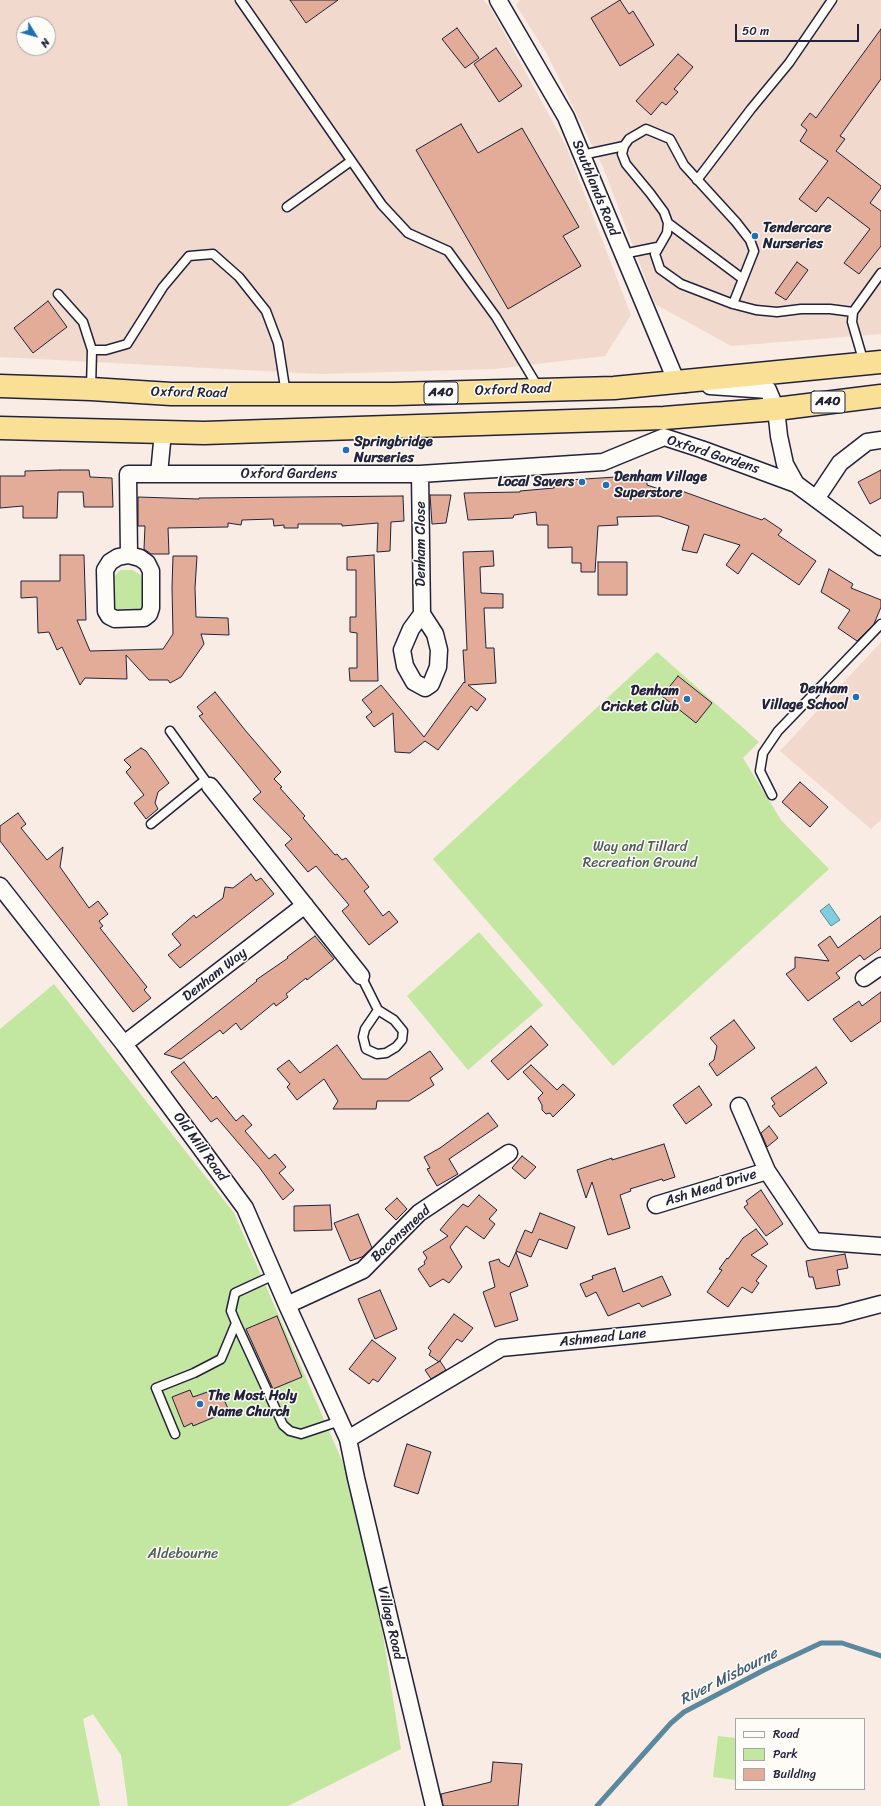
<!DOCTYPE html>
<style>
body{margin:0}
#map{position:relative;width:881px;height:1806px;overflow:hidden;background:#f8ece4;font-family:Sriracha,sans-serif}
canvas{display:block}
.legend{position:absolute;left:735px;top:1718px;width:130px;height:72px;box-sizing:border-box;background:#fdfcf7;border:1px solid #a5a5ac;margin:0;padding:5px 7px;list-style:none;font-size:12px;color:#22223b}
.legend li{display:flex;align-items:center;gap:8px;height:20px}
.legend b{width:20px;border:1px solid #a5a5ac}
.north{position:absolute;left:16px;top:16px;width:40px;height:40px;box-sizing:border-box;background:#fdfcf7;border:1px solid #a5a5ac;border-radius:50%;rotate:127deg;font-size:11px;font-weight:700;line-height:16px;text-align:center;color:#22223b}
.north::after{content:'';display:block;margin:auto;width:14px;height:18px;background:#1f6fb2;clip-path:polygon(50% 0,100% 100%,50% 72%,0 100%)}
.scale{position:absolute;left:735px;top:24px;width:124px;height:18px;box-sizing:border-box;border:2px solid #22223b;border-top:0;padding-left:5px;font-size:12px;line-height:14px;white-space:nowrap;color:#22223b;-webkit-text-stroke:3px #fdfcf7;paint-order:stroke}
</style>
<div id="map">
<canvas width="881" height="1806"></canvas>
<ul class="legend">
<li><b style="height:5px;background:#fdfcf7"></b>Road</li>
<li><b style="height:11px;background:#c3e6a0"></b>Park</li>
<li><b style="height:11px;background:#e2ac98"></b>Building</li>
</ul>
<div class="north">N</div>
<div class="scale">50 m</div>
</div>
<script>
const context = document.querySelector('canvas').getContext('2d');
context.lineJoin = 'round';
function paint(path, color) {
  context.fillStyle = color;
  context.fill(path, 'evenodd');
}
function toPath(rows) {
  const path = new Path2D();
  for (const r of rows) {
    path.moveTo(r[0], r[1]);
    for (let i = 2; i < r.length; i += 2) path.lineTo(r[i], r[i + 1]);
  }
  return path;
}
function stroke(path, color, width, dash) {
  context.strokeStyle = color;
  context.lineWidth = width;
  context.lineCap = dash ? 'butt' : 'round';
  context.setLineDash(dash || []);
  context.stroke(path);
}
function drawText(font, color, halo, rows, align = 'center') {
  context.font = font + ' Sriracha,sans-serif';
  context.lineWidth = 3;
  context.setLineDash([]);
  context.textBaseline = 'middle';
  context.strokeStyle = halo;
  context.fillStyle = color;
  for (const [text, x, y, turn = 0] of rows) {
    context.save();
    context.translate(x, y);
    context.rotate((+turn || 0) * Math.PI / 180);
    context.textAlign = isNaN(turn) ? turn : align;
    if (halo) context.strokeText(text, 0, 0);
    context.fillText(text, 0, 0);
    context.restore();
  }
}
paint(toPath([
 [0,0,483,0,490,7,566,146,631,315,605,356,495,369,320,374,0,357],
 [24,24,48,24,48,48,24,48],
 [520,0,881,0,881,334,731,346,655,304,603,167,547,54,516,5],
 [881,642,881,820,871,829,780,751]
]), '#f1d9cd');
paint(toPath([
 [121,570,132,570,141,575,143,585,143,606,140,611,117,612,115,609,114,576],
 [657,652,759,742,743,758,781,820,829,869,613,1066,433,859],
 [479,932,543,1005,468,1070,407,996],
 [54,984,234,1213,363,1509,401,1749,288,1806,128,1806,121,1755,93,1714,83,1719,100,1806,0,1806,0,1029],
 [718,1736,736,1738,736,1780,713,1777]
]), '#c3e6a0');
const water = toPath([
 [829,904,840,920,831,926,820,911,829,904]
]);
paint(water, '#80cddf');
stroke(water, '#5a899d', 1);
stroke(toPath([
 [597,1806,671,1723,684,1712,766,1669,821,1643,842,1643,881,1656]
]), '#5a899d', 5);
const building = toPath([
 [290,0,338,0,306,23,290,0],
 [620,0,629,14,633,11,654,45,620,66,591,18,620,0],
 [457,28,479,58,465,68,442,39,457,28],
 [881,29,881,79,840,136,845,139,836,151,881,186,881,188,870,203,881,211,881,246,859,274,844,263,870,229,828,197,816,212,799,199,828,161,800,141,807,130,801,125,810,113,816,118,881,29],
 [496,48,522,86,499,102,474,64,496,48],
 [678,54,693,67,674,89,678,92,666,105,662,102,651,115,636,101,678,54],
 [461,124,478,153,522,128,579,227,563,236,581,266,508,309,416,150,461,124],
 [797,262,808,270,786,300,775,293,797,262],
 [48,301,67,327,33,353,14,328,48,301],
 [60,470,89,470,90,477,112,478,113,507,84,507,83,492,58,492,57,518,23,518,23,506,0,508,0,476,25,476,25,471,60,470],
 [881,470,881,498,870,504,858,482,881,470],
 [616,477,647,479,647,485,677,495,679,490,762,520,764,518,782,530,778,535,816,561,799,585,752,553,738,574,726,565,740,545,704,534,697,553,682,550,689,526,659,516,617,517,618,525,598,526,595,572,581,572,581,563,572,563,572,547,548,548,548,525,537,525,536,512,514,515,513,518,468,520,464,493,520,492,520,491,554,488,553,481,616,477],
 [430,495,451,495,446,523,432,524,430,495],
 [403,496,404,521,391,522,390,551,377,552,378,523,342,526,342,524,298,524,298,528,284,528,284,525,274,526,273,519,242,520,241,525,228,523,228,527,168,528,169,554,151,554,144,549,145,526,138,526,138,497,199,499,199,498,403,496],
 [493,551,494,566,480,567,481,593,503,594,503,608,484,608,486,648,494,648,496,683,468,685,486,699,477,711,471,706,438,750,425,741,410,753,395,752,393,713,374,727,366,717,372,712,362,700,381,685,424,737,464,682,465,683,463,650,467,650,463,552,493,551],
 [60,555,84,555,86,620,77,620,90,651,163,649,173,634,172,587,173,556,197,556,195,588,196,617,228,618,229,635,201,634,204,644,181,677,170,683,168,680,149,680,126,655,127,679,85,678,80,685,62,647,57,650,49,632,38,633,37,597,21,598,21,581,60,581,60,555],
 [374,555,378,681,350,681,349,668,357,668,357,633,350,632,350,617,356,617,356,570,347,570,347,557,374,555],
 [598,562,627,562,627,595,598,595,598,562],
 [829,569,853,584,851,588,881,600,881,607,874,624,857,641,838,628,850,610,821,592,829,569],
 [678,676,712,703,696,723,662,696,678,676],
 [215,692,245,730,281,772,274,779,282,787,280,788,305,816,303,818,335,855,337,854,342,860,346,858,354,868,369,887,364,891,383,916,389,911,398,922,369,945,342,911,349,905,316,866,308,872,285,845,292,839,253,799,261,792,199,716,203,714,197,707,215,692],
 [141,748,146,751,169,783,158,792,155,803,158,809,146,819,134,803,144,795,126,772,131,767,124,760,141,748],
 [800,782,828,807,810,827,782,802,800,782],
 [18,813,26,824,21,828,47,860,63,847,60,867,89,908,98,901,108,914,99,921,103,926,100,928,147,987,144,990,151,998,133,1012,0,841,0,826,18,813],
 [251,874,256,881,261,878,274,894,180,968,168,955,181,945,172,934,194,915,196,918,223,898,225,887,233,888,251,874],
 [881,916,881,948,864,960,860,955,836,973,840,978,808,1001,786,974,795,968,795,957,829,961,818,945,830,936,838,948,881,916],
 [315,936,334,959,307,980,306,978,286,994,288,997,276,1006,274,1003,241,1030,236,1023,223,1034,220,1030,181,1059,164,1054,257,981,256,980,288,958,287,957,315,936],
 [881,992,881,1021,851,1042,833,1019,859,1001,862,1006,881,992],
 [734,1020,755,1048,717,1076,709,1064,714,1060,717,1046,710,1038,734,1020],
 [531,1026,548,1045,508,1080,491,1061,531,1026],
 [337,1045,362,1079,387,1079,430,1051,443,1069,430,1078,434,1085,409,1101,377,1101,376,1109,333,1109,338,1101,324,1079,297,1100,287,1087,290,1084,277,1069,289,1060,300,1073,337,1045],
 [184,1062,213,1099,216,1096,236,1121,243,1115,252,1125,245,1131,269,1159,275,1154,286,1167,279,1173,294,1190,283,1200,259,1167,217,1118,211,1122,171,1072,184,1062],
 [531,1065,557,1090,563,1084,575,1095,553,1117,550,1113,546,1114,542,1110,542,1105,538,1098,543,1093,523,1072,531,1065],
 [816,1067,827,1083,780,1117,772,1106,775,1104,771,1098,816,1067],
 [699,1086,712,1105,686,1124,673,1105,699,1086],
 [488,1113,498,1126,449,1159,458,1174,437,1186,427,1169,430,1168,424,1157,440,1148,488,1113],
 [769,1126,778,1138,767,1147,761,1133,769,1126],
 [664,1144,675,1177,663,1181,662,1179,630,1189,631,1191,620,1195,630,1228,608,1235,592,1182,586,1198,577,1170,612,1158,612,1160,664,1144],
 [522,1156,536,1167,525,1179,512,1168,522,1156],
 [761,1190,783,1224,766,1236,744,1207,748,1204,746,1201,761,1190],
 [479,1195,497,1210,489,1219,495,1224,484,1239,466,1226,450,1247,462,1267,449,1283,443,1279,430,1287,418,1269,425,1264,424,1262,427,1258,423,1252,448,1236,440,1230,449,1219,463,1204,468,1207,479,1195],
 [397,1198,407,1209,396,1220,385,1209,397,1198],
 [330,1205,332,1230,294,1231,294,1206,330,1205],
 [540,1213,575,1227,567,1249,539,1239,531,1257,516,1251,525,1230,532,1233,540,1213],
 [358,1214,372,1248,362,1257,350,1261,334,1223,358,1214],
 [756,1229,768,1244,751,1255,767,1266,756,1281,759,1283,752,1293,742,1287,728,1307,707,1292,722,1270,719,1269,727,1258,728,1259,743,1238,756,1229],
 [516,1252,528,1286,510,1293,518,1320,495,1327,483,1292,495,1287,489,1262,499,1259,500,1262,509,1267,516,1252],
 [845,1254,848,1268,837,1270,840,1285,816,1289,813,1277,809,1277,806,1261,845,1254],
 [615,1268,623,1292,662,1276,671,1295,642,1307,639,1303,608,1316,596,1292,586,1297,580,1284,593,1279,592,1276,615,1268],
 [380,1290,397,1329,375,1339,358,1299,380,1290],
 [454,1314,473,1328,462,1342,457,1339,439,1362,429,1355,431,1351,428,1348,454,1314],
 [277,1316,302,1377,273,1389,246,1329,277,1316],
 [372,1340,396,1358,378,1382,373,1379,369,1384,349,1369,372,1340],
 [440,1361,446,1370,431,1379,425,1370,440,1361],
 [219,1388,229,1411,193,1426,192,1423,184,1427,172,1397,190,1390,193,1397,219,1388],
 [407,1444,431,1452,418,1494,394,1486,407,1444],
 [493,1762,522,1764,518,1806,443,1806,441,1794,491,1782,493,1762]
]);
paint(building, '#e2ac98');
stroke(building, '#22223b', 1);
const lane = toPath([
 [240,0,382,205,408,233,448,251,496,317,538,387],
 [582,155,624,146],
 [697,180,751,109,789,63,832,0],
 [287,207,351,161],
 [668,223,743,279],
 [623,254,657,247],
 [58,294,83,322,92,350,91,388],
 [733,304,754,251,750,240,736,222,684,165,670,139,646,129,629,139,624,146,622,154,626,164,650,193,664,212,668,223,667,233,655,254,660,269,681,284,733,304,756,310,777,312,801,309,830,309,853,312],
 [92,350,106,350,127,344,163,287,189,256,213,254,239,277,266,311,278,343,286,394],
 [864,363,852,322,853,312,881,273],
 [170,731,208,784],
 [772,795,760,771,763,753,778,731,881,624],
 [151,824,205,780],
 [361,976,378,1010,365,1029,363,1037,366,1049,377,1054,386,1053,396,1047,402,1040,403,1031,394,1020,378,1010],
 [274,1275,235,1293,231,1311,236,1323,283,1425,290,1431,301,1434,340,1421],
 [175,1434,156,1388,194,1373,221,1359,236,1323]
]);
const street = toPath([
 [498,0,566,117,677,383,685,384],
 [710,386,768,390,776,409,779,436,785,464,796,484],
 [159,474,163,432],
 [420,474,422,614,411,629,402,650,405,666,414,682,425,688,431,684,438,667,439,650,435,634,422,614],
 [816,499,840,463,867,442,881,440],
 [129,555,140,558,147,563,151,571,151,608,149,614,144,618,115,619,109,616,106,611,105,570,110,562,118,557,129,555,128,474,420,474,603,462,664,437,701,449,796,484,881,547],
 [210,786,361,976],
 [0,886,124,1044,245,1208,287,1305,348,1439,356,1478,434,1806],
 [864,978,881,966],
 [124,1044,305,905],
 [739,1106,767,1171,814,1241,881,1246],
 [656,1205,767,1171],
 [287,1305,363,1270,419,1213,509,1153],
 [348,1439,501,1348,839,1315,881,1304]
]);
const highway = toPath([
 [0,386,91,389,171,394,394,394,614,388,881,362],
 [0,428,204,433,664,418,776,409,881,396]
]);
stroke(lane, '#22223b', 11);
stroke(street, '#22223b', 19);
stroke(highway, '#22223b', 25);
stroke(lane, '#fdfcf7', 8);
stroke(street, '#fdfcf7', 16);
stroke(highway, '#fadf96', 22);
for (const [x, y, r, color] of [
 [755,236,4,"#1f6fb2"],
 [346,450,4,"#1f6fb2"],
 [582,482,4,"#1f6fb2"],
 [606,485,4,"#1f6fb2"],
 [856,697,4,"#1f6fb2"],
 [687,699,4,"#1f6fb2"],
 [200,1404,4,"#1f6fb2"]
]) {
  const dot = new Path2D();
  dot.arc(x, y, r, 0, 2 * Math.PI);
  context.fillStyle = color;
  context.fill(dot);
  stroke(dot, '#fdfcf7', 1.5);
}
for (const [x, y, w] of [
 [441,393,34],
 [828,402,34]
]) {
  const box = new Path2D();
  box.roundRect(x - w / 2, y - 11, w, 22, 3);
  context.fillStyle = '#fdfcf7';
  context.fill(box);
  stroke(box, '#22223b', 1);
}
drawText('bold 13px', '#22223b', null, [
 ["A40",441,393],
 ["A40",828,402]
]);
drawText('14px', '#22223b', '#fdfcf7', [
 ["Southlands Road",595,188,68],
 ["Oxford Road",513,390,-2],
 ["Oxford Road",189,393,1],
 ["Oxford Gardens",713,455,18],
 ["Oxford Gardens",289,474],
 ["Denham Close",421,544,-90],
 ["Denham Way",215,975,-38],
 ["Old Mill Road",200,1147,54],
 ["Ash Mead Drive",711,1188,-17],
 ["Baconsmead",401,1234,-43],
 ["Ashmead Lane",603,1338,-6],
 ["Village Road",390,1623,77]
]);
drawText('bold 14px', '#22223b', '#fdfcf7', [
 ["Tendercare",763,228],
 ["Nurseries",763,244],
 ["Springbridge",354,442],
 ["Nurseries",354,458],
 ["Denham Village",614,477],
 ["Superstore",614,493],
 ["Local Savers",574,482,"right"],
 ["Denham",848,689,"right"],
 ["Village School",848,705,"right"],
 ["Denham",679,691,"right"],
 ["Cricket Club",679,707,"right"],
 ["The Most Holy",208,1396],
 ["Name Church",208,1412]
], 'left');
drawText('14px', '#525d59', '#fdfcf7', [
 ["Way and Tillard",640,847],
 ["Recreation Ground",640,863],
 ["Aldebourne",183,1554]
]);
drawText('italic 15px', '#435e74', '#fdfcf7', [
 ["River Misbourne",729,1677,-27]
]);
</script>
